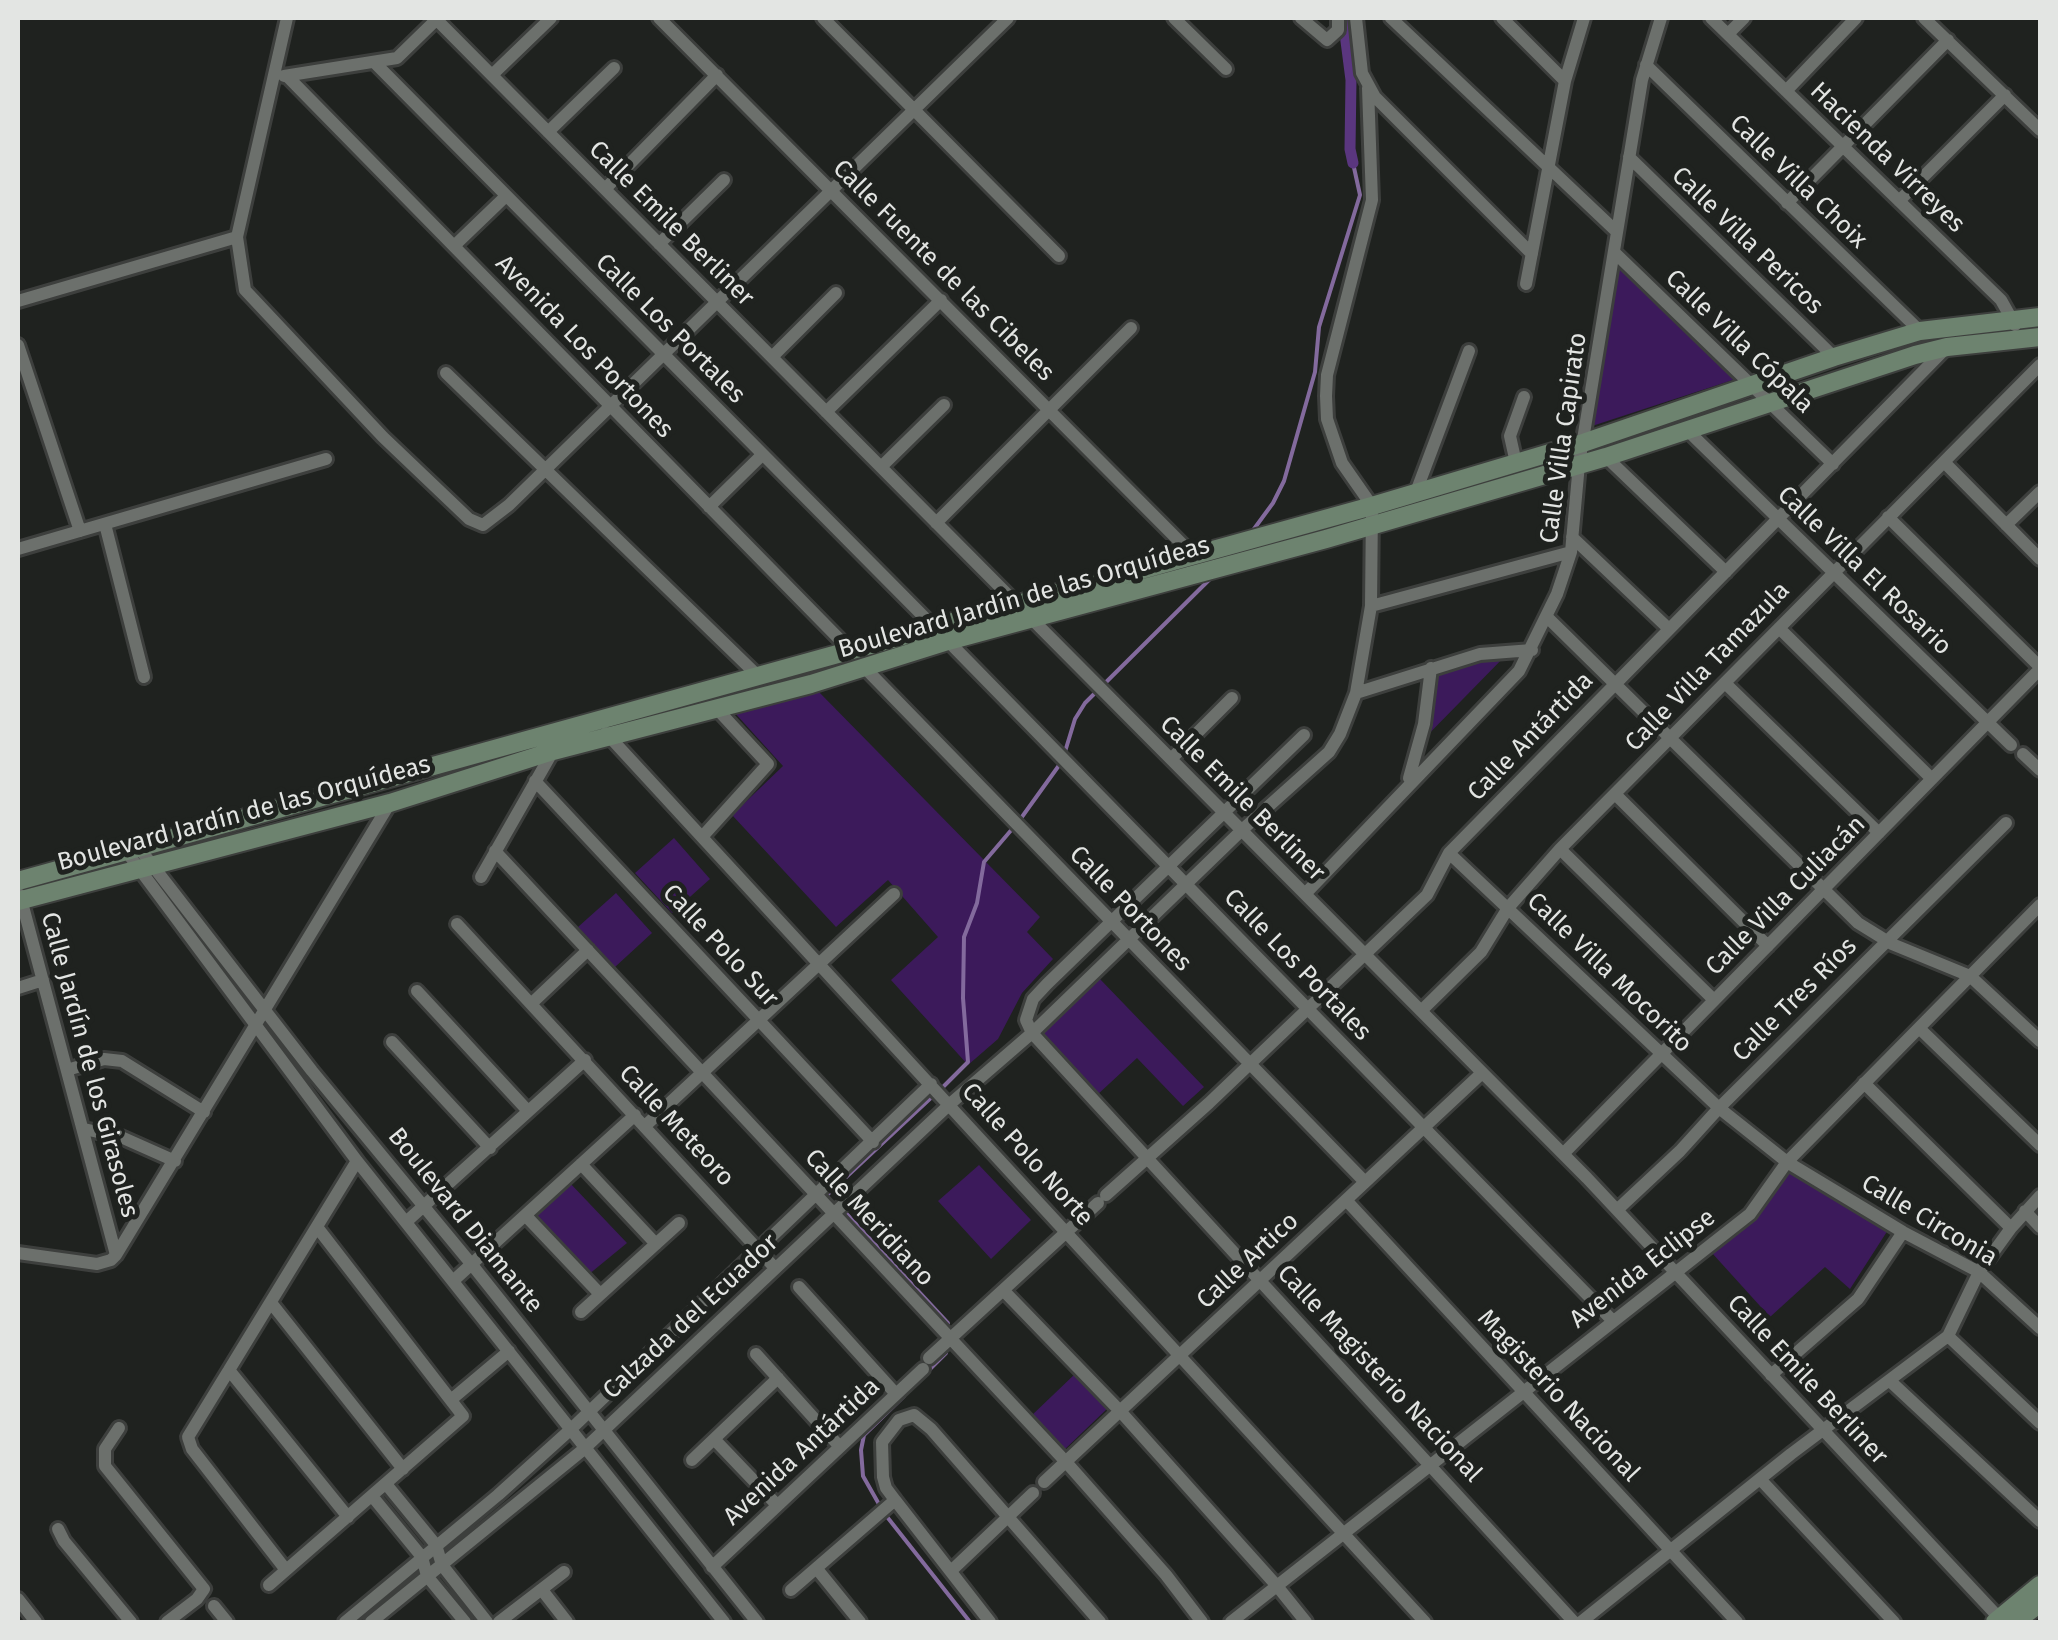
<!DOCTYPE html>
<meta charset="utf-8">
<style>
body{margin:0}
#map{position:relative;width:2058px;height:1640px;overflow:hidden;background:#1f221f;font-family:"Fira Sans",sans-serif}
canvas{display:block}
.frame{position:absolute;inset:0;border:20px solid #e3e5e3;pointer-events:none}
</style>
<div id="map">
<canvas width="2058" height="1640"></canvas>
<div class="frame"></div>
</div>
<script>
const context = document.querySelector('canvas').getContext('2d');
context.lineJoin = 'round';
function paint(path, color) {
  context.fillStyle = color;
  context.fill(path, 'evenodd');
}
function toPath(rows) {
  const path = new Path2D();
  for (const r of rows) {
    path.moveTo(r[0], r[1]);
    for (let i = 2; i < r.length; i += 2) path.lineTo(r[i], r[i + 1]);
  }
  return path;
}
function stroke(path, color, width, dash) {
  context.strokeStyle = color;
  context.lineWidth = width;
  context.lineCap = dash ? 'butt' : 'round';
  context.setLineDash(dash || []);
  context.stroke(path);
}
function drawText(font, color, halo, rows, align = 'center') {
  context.font = font + ' "Fira Sans",sans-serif';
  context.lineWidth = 10;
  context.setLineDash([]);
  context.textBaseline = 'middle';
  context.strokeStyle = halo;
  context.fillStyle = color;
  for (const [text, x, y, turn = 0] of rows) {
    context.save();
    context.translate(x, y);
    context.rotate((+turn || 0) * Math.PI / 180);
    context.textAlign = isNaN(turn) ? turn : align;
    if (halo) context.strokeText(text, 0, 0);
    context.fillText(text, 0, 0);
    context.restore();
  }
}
paint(toPath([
 [1615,258,1736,379,1589,427],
 [1510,651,1414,749,1427,708,1432,661],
 [818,691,1040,917,1027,932,1053,959,1022,993,998,1039,968,1065,891,980,938,937,888,880,836,927,732,815,783,766,734,712],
 [674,838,710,879,672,913,635,873],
 [616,893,652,933,615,967,578,927],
 [1099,978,1204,1087,1183,1106,1137,1058,1096,1096,1039,1032],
 [979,1165,1031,1220,991,1259,938,1201],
 [1789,1173,1888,1230,1850,1289,1825,1267,1770,1317,1712,1253,1763,1210],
 [569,1182,627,1243,588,1275,534,1216],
 [1076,1373,1109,1407,1063,1451,1030,1417]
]), '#3c1a5b');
stroke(toPath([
 [1251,533,1273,503,1284,481,1315,372,1319,327,1360,195,1353,163],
 [1064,755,1075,719,1085,703,1212,577],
 [1019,821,1060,764],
 [941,1089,968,1062,963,998,964,937,977,903,984,862,1013,828],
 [828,1194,934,1095],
 [844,1211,948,1323],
 [928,1371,946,1353],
 [904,1396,864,1435,861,1450,863,1476,884,1513,970,1622]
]), '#836a9d', 4);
stroke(toPath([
 [1343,18,1351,80,1350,149,1353,163]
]), '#5a367f', 11);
const street = toPath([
 [287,18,237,237,245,290,383,437,469,519,483,525,509,505,1008,18],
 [659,18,1194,556],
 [823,18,1059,256],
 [1174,18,1226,69],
 [1301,18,1327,40,1338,30,1338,18],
 [1356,18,1362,73,1375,97,1532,254],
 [1391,18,1617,232],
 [1502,18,1565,81],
 [1711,18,2001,300,2015,325],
 [1924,18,2040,130],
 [436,19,1587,1178,2003,1622],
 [1728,34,1744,18],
 [375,63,934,627],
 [1646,65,1920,331],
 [492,75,551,18],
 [284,76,397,58,438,18],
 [287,76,849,649],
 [1786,91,1856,18],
 [548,132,614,68],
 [1629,157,1834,357],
 [605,189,717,75],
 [1899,201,2005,95],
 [1787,203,1948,40],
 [659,244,724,180],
 [454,246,506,196],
 [1614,252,1833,464],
 [1526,284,1565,81,1584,18],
 [18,301,237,237],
 [18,345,80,531],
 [772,357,836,293],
 [446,373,757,675],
 [826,412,941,300],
 [1686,429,2011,745],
 [1606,457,1726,572],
 [1944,462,2040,559],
 [1516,463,1510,436,1524,397],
 [881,467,944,405],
 [1416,492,1469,351],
 [709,507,762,455],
 [1888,517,2040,667],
 [936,523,1131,328],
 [105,524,144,677],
 [2006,525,2040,492],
 [1572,537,1669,629],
 [18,549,326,459],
 [1371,606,1571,552],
 [1547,617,1858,923,1892,944,1970,976,2040,1041],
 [1779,628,1932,779],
 [948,641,1613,1321],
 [864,667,1365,1182],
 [1725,683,1879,833],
 [1356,693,1480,654,1532,650],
 [606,733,1425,1622],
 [1304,735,1047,984,1033,999,1026,1020,1032,1033,1574,1622],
 [2023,754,2040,770],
 [1171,759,1232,698],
 [1409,778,1424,724,1431,668],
 [535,781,873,1142],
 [1615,794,1768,946],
 [702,837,768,764,717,709],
 [139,848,312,1071,473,1266,757,1622],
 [1560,849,1714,1000],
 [126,851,357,1161,724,1622],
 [495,851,1066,1462,1166,1575,1202,1622],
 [1449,853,1719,1108,1787,1162,1903,1232,1979,1272,2040,1328],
 [481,877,553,751],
 [1305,894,1519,671,1557,594,1571,552,1579,464,1642,80,1661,18],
 [20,895,116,1255],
 [457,924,775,1268],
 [18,988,43,980],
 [417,991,528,1111],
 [532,1003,588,950],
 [1421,1011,1481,952,1508,908,1560,849,2040,365],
 [1919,1028,2040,1145],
 [392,1042,490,1148],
 [67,1070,104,1059,122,1061,204,1112],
 [1864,1083,2011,1228],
 [645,1126,894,894],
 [84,1129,121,1137,175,1161],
 [1563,1154,2040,669],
 [581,1164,656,1244],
 [1106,1195,1209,1103,1427,895,1449,853,1946,348],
 [1346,1200,1737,1622],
 [1617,1210,1680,1151,1719,1108,2006,823],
 [2025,1211,2040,1227],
 [526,1216,600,1294],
 [406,1222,585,1060],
 [18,1253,97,1264,111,1260,116,1255,390,803],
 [453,1281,635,1115],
 [799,1287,896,1394],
 [1003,1290,1120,1411,1277,1586,1306,1622],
 [272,1304,403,1469],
 [581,1312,679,1223],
 [1948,1336,2040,1423],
 [756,1354,840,1447],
 [929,1358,1098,1203],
 [229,1370,348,1517],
 [1771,1375,1858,1299,1903,1232],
 [1890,1381,2040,1521],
 [452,1399,509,1351],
 [119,1428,105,1449,105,1466,204,1589,197,1599,167,1622],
 [714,1439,777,1505],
 [692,1460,778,1378],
 [1760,1479,1894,1622],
 [1044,1482,1482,1073],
 [386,1484,436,1545,442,1565,487,1622],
 [372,1496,422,1557,427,1576,465,1622],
 [895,1500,990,1622],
 [58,1529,64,1541,131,1622],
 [712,1567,923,1369],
 [817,1569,860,1622],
 [286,1570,192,1449,188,1437,357,1161],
 [951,1571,1033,1493],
 [269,1585,463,1416,317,1227],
 [542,1590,567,1622],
 [791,1590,895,1500,886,1488,883,1477,882,1442,899,1420,914,1415,931,1429,1100,1622],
 [18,1599,36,1622],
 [214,1606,227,1622],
 [345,1622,498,1495,570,1430,931,1084],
 [371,1622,584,1449,950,1104,1032,1033,1242,830,1329,752,1340,734,1356,693,1371,606,1372,506,1342,463,1327,419,1326,396,1327,375,1372,200,1368,88],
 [499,1622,564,1572],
 [1231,1622,1750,1214,1787,1162,2040,905],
 [1581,1622,1791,1454,1948,1336,1979,1272,2011,1228,2040,1196]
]);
const secondary = toPath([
 [18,881,1372,506,1583,443,1834,357,1920,331,2040,317],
 [18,901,390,803,553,751,811,684,948,641,1326,539,1606,457,1915,355,1947,347,2040,337],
 [1995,1622,2040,1585],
 [2015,1622,2040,1603]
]);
stroke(street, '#3d3f3d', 18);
stroke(secondary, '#3d3f3d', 22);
stroke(street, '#6c706c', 12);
stroke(secondary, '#6d836f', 18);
drawText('25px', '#e3e5e3', '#1f221f', [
 ["Hacienda Virreyes",1887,158,44],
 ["Calle Villa Choix",1798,182,44],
 ["Calle Emile Berliner",671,224,45],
 ["Calle Villa Pericos",1747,241,44],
 ["Calle Fuente de las Cibeles",943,271,45],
 ["Calle Los Portales",670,329,45],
 ["Calle Villa Cópala",1739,342,44],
 ["Avenida Los Portones",584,347,46],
 ["Calle Villa Capirato",1564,438,-82],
 ["Calle Villa El Rosario",1864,571,44],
 ["Boulevard Jardín de las Orquídeas",1024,598,-16],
 ["Calle Villa Tamazula",1708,667,-46],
 ["Calle Antártida",1531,737,-46],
 ["Calle Emile Berliner",1242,799,45],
 ["Boulevard Jardín de las Orquídeas",244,814,-15],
 ["Calle Villa Culiacán",1786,896,-45],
 ["Calle Portones",1130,909,46],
 ["Calle Polo Sur",720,946,47],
 ["Calle Los Portales",1297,965,46],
 ["Calle Villa Mocorito",1609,973,44],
 ["Calle Tres Ríos",1795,1000,-45],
 ["Calle Jardín de los Girasoles",89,1065,75],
 ["Calle Meteoro",676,1126,47],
 ["Calle Polo Norte",1027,1155,48],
 ["Calle Meridiano",869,1218,47],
 ["Boulevard Diamante",465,1221,51],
 ["Calle Circonia",1929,1221,31],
 ["Calle Artico",1248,1261,-43],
 ["Avenida Eclipse",1643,1269,-38],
 ["Calzada del Ecuador",691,1317,-43],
 ["Calle Magisterio Nacional",1379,1374,47],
 ["Calle Emile Berliner",1807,1380,47],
 ["Magisterio Nacional",1558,1396,47],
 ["Avenida Antártida",802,1452,-43]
]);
</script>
